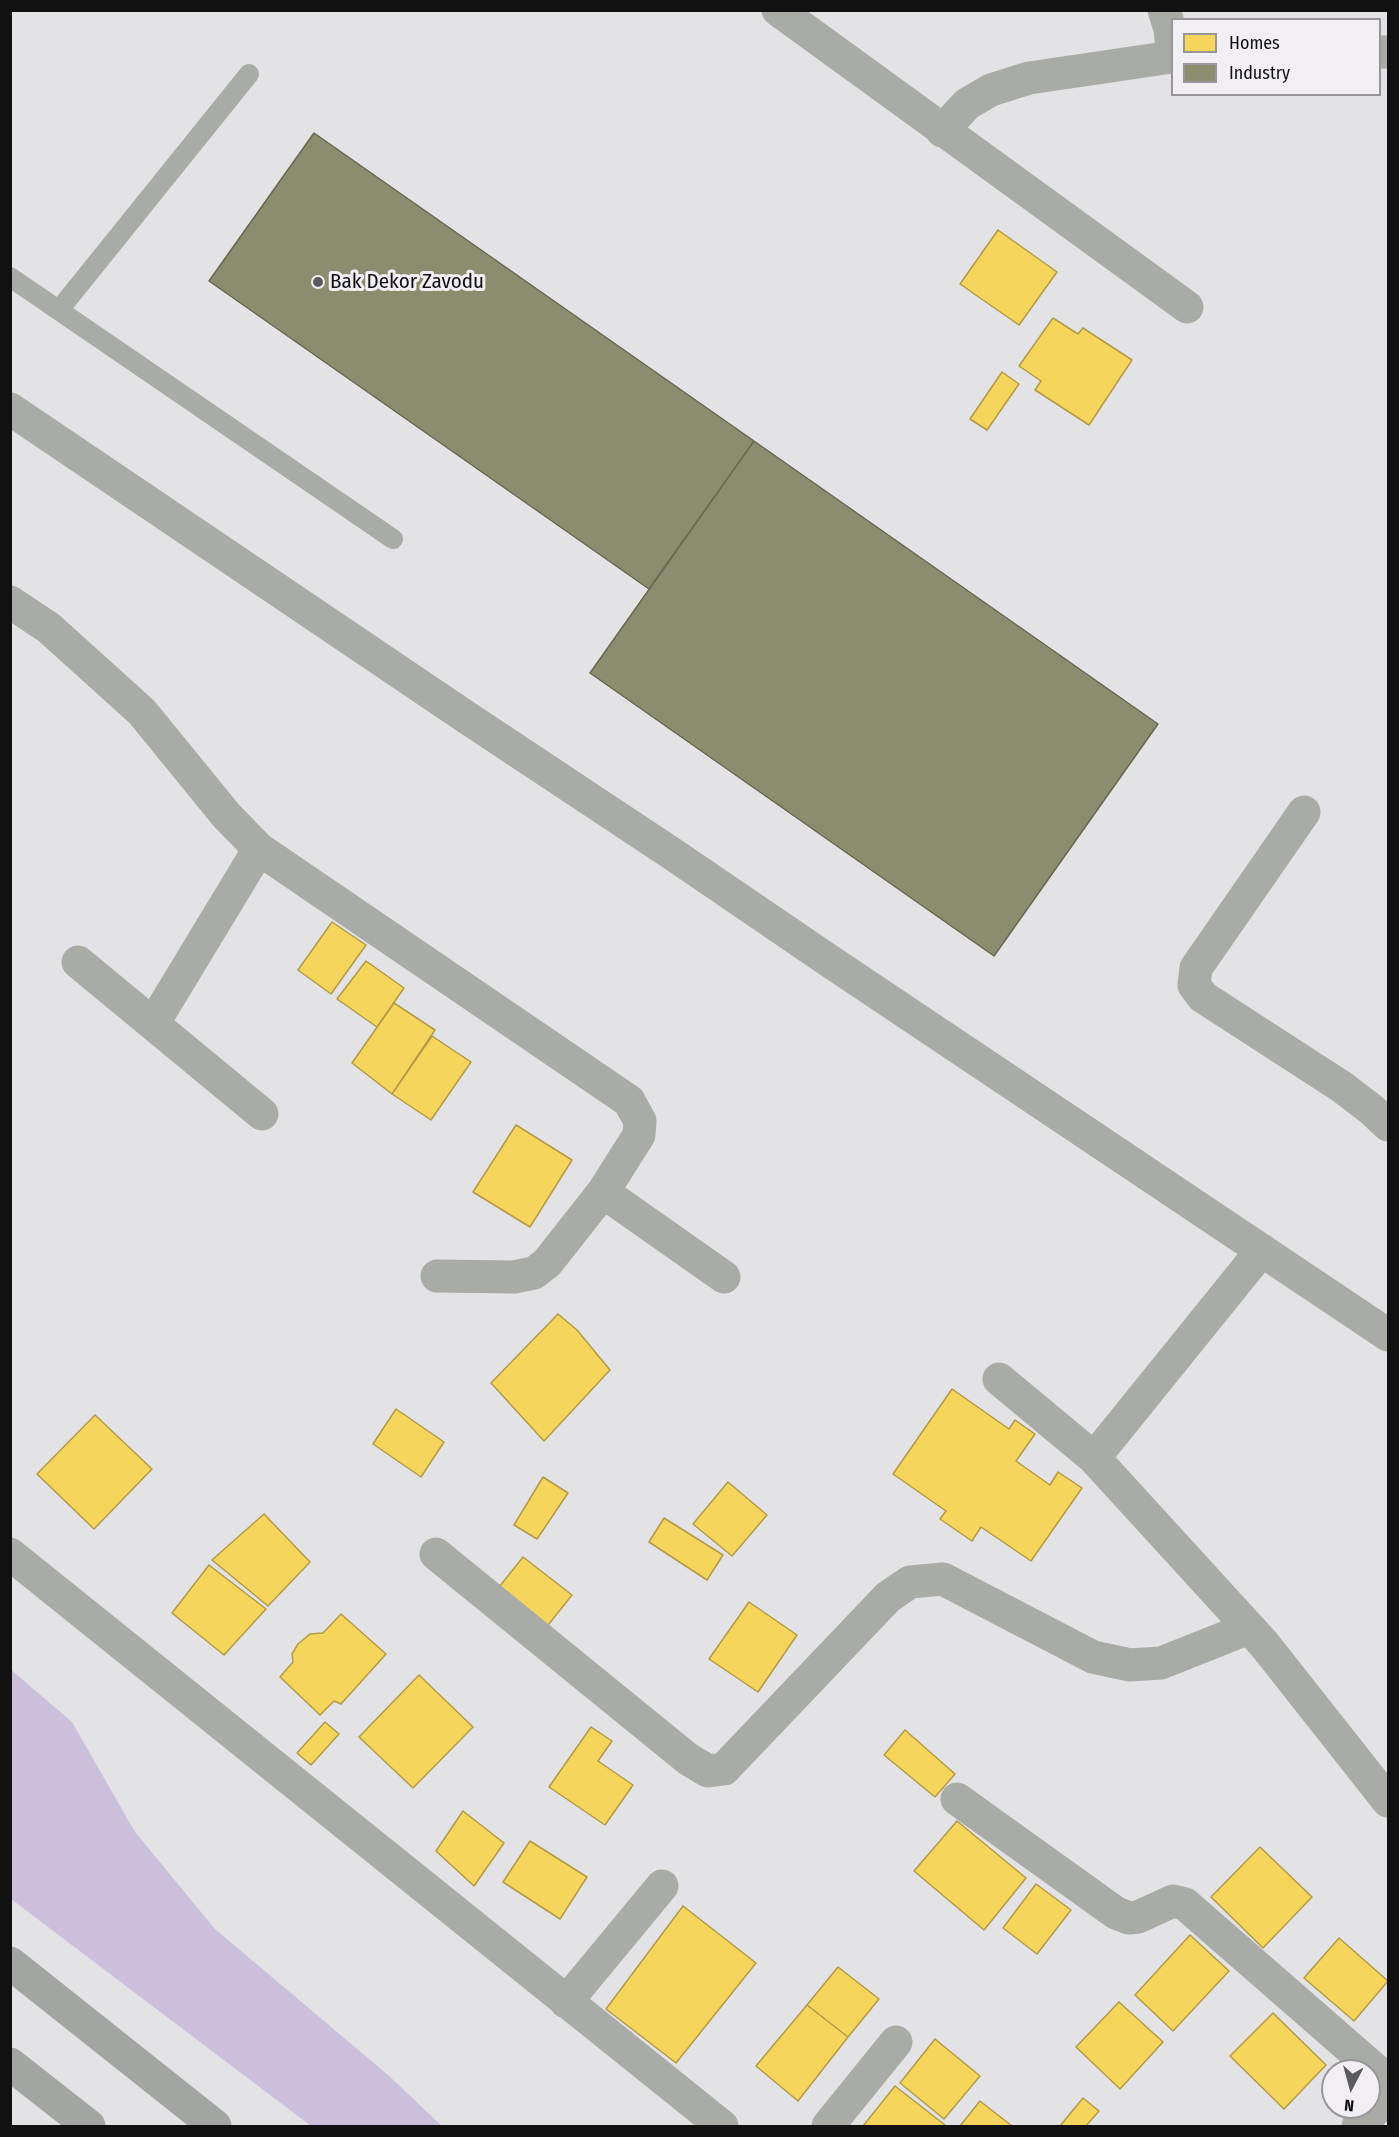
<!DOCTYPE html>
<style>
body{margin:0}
#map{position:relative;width:1399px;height:2137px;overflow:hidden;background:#e3e2e5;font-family:"Fira Sans Condensed",sans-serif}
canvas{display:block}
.frame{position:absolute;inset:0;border:12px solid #121112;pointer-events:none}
.legend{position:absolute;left:1171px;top:18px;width:210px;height:78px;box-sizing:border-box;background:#f1eff3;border:2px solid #989699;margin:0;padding:8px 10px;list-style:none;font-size:18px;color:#121112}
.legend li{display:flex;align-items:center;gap:12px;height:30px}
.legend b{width:30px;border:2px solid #989699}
.north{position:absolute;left:1321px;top:2059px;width:60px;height:60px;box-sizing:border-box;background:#f1eff3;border:2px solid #989699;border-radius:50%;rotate:186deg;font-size:16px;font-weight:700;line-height:24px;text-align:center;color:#121112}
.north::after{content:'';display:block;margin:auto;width:21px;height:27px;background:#5b5a5c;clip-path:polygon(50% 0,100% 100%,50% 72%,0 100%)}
</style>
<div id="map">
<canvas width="1399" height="2137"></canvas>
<div class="frame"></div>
<ul class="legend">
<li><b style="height:16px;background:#f6d55c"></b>Homes</li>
<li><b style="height:16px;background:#8c8c6e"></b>Industry</li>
</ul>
<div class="north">N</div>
</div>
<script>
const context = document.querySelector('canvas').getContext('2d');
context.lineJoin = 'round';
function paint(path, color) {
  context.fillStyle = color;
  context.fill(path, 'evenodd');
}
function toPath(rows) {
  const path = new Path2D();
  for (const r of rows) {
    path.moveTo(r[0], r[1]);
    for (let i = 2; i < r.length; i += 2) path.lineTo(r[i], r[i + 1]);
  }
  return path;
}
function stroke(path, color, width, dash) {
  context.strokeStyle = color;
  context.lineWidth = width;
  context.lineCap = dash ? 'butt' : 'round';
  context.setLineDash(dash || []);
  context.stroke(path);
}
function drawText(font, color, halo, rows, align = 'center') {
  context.font = font + ' "Fira Sans Condensed",sans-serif';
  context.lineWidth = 6;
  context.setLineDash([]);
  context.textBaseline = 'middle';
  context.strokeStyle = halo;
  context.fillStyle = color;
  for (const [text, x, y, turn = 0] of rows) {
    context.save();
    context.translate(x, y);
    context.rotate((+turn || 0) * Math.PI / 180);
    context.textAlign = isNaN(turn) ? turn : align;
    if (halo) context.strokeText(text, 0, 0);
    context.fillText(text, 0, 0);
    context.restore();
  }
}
paint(toPath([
 [10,1669,72,1722,135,1832,215,1929,388,2075,442,2126,311,2126,11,1899]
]), '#ccbfdc');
const homes = toPath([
 [998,230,1057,272,1019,325,960,284,998,230],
 [1053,318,1078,334,1083,328,1132,360,1089,425,1035,390,1041,381,1019,366,1053,318],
 [1002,372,1019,384,987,430,970,419,1002,372],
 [332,922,366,945,331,994,298,970,332,922],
 [366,961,404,988,377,1027,337,999,366,961],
 [394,1003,435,1030,392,1094,352,1063,394,1003],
 [432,1036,471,1062,431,1120,392,1094,432,1036],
 [516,1125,572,1160,530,1227,473,1192,516,1125],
 [558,1314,577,1330,610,1370,544,1441,491,1383,558,1314],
 [952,1389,1009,1429,1015,1420,1035,1434,1016,1461,1050,1485,1058,1472,1082,1488,1031,1561,981,1527,972,1541,940,1519,946,1511,893,1474,952,1389],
 [396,1409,444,1442,421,1477,373,1444,396,1409],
 [95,1415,152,1469,94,1529,37,1474,95,1415],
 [543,1477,568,1493,537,1539,514,1525,543,1477],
 [728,1482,767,1515,732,1556,693,1524,728,1482],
 [264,1514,310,1562,268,1606,212,1560,264,1514],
 [664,1518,723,1555,707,1580,649,1542,664,1518],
 [523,1557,572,1595,545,1629,496,1591,523,1557],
 [209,1565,266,1609,224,1655,172,1613,209,1565],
 [749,1602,797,1635,758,1692,709,1659,749,1602],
 [341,1614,386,1654,341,1704,334,1701,320,1715,280,1677,293,1662,292,1654,298,1644,310,1634,323,1633,341,1614],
 [419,1675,473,1727,413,1788,359,1737,419,1675],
 [325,1722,339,1734,311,1765,297,1753,325,1722],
 [591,1727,612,1741,598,1761,633,1785,605,1825,549,1787,591,1727],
 [905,1730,955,1774,935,1797,884,1755,905,1730],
 [463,1811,504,1843,474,1886,436,1851,463,1811],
 [957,1821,1026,1878,984,1930,914,1871,957,1821],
 [530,1841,587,1877,560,1919,503,1882,530,1841],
 [1260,1847,1312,1897,1263,1948,1211,1897,1260,1847],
 [1036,1884,1071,1910,1037,1954,1003,1928,1036,1884],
 [683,1906,756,1963,676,2063,606,2009,683,1906],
 [1190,1935,1229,1971,1173,2031,1135,1995,1190,1935],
 [1339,1938,1388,1981,1354,2021,1304,1978,1339,1938],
 [838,1967,879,1999,848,2037,807,2005,838,1967],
 [1119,2002,1163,2042,1120,2089,1076,2047,1119,2002],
 [807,2005,848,2037,798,2101,756,2066,807,2005],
 [1273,2013,1326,2065,1284,2109,1230,2056,1273,2013],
 [935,2039,980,2076,944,2119,900,2083,935,2039],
 [895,2086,945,2125,944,2126,863,2126,895,2086],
 [1083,2098,1099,2111,1086,2126,1060,2126,1083,2098],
 [980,2101,1012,2126,960,2126,980,2101]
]);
paint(homes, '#f6d55c');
stroke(homes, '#b29a46', 1.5);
const industry = toPath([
 [314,133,754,441,649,589,209,281,314,133],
 [754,441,1158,724,994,956,590,673,754,441]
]);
paint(industry, '#8c8c6e');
stroke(industry, '#676752', 1.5);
stroke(toPath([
 [10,277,393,539],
 [59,310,249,74]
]), '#a8aba6', 20);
stroke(toPath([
 [778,10,1187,307],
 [1164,10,1170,29,1172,52],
 [1380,52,1388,52],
 [942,131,967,104,991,90,1029,78,1172,57],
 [10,409,466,717,674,855,831,962,1388,1335],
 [10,602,49,628,142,712,226,815,259,849,153,1024],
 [1304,812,1196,968,1194,985,1203,997,1342,1087,1372,1110,1388,1125],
 [259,849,629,1101,640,1121,639,1135,603,1192,547,1263,534,1273,514,1277,437,1276],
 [78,962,262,1114],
 [603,1192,724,1277],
 [999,1379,1094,1458,1264,1644,1388,1801],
 [1094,1458,1262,1250],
 [10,1554,722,2126],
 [436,1554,688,1759,708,1771,724,1769,888,1597,910,1582,943,1579,1093,1657,1130,1665,1161,1663,1249,1628],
 [957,1799,1116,1913,1129,1918,1138,1917,1173,1901,1185,1904,1388,2081],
 [566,2002,662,1886],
 [828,2126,896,2042],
 [1358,2126,1388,2098]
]), '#a8aba6', 33);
stroke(toPath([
 [10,1963,215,2126],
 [10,2064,89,2126]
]), '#a2a5a1', 33);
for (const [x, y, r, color] of [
 [318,282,6,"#5b5a5c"]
]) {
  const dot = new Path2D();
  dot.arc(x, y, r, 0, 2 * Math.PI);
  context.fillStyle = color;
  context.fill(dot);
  stroke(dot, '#f1eff3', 2);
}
drawText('21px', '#121112', '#f1eff3', [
 ["Bak Dekor Zavodu",330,282]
], 'left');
</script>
